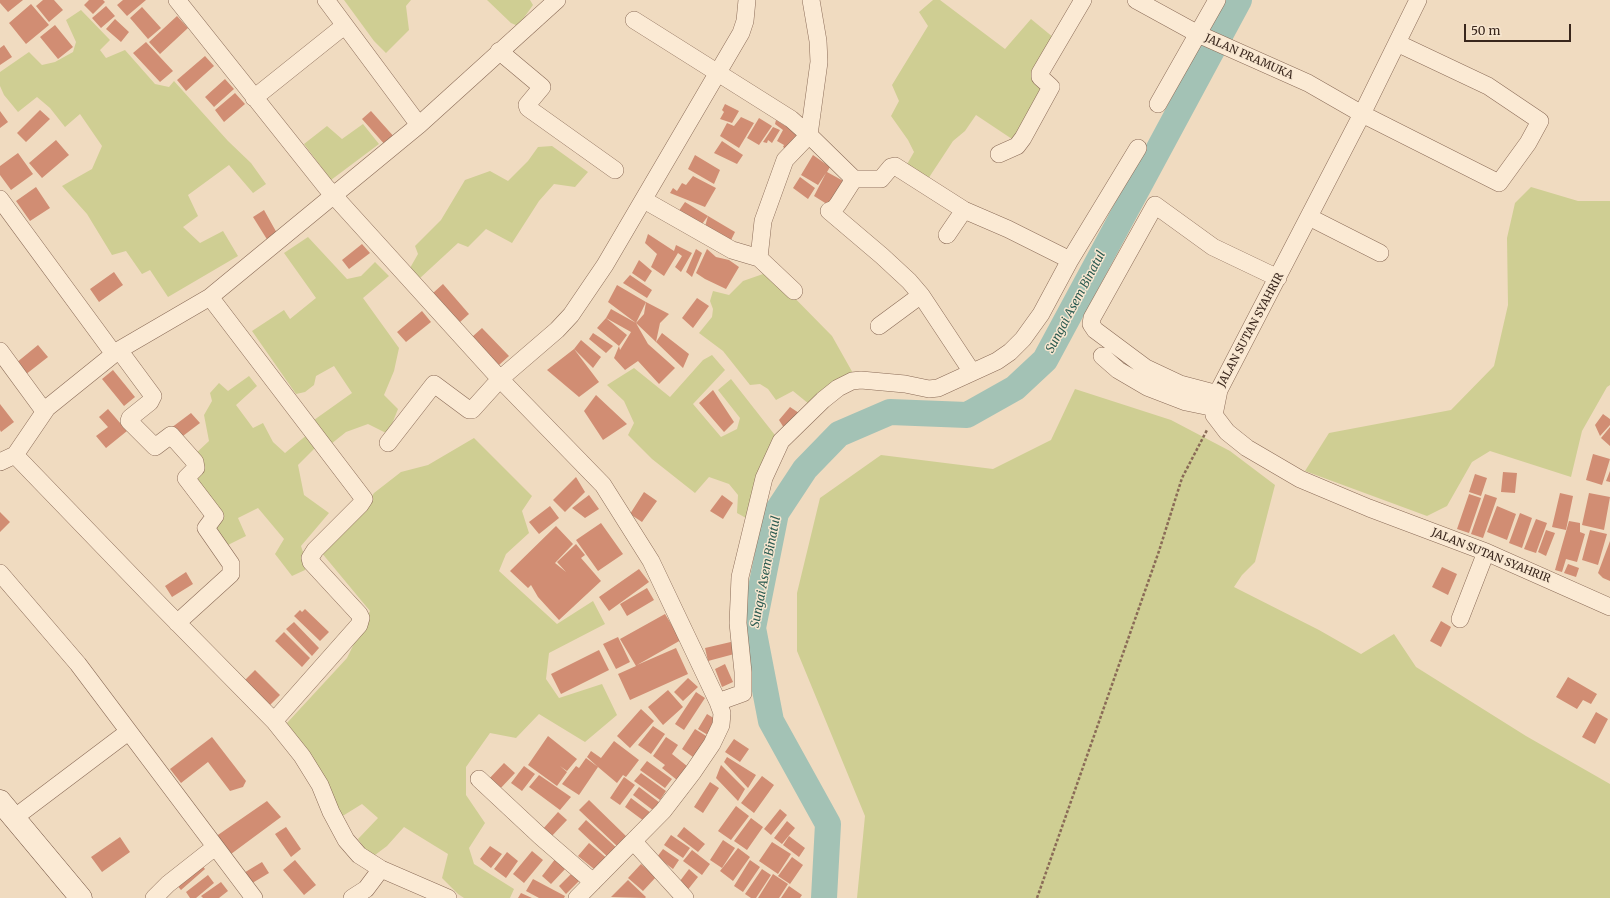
<!DOCTYPE html>
<style>
body{margin:0}
#map{position:relative;width:1610px;height:898px;overflow:hidden;background:#f0dbc0;font-family:Merriweather,serif}
canvas{display:block}
.scale{position:absolute;left:1464px;top:24px;width:107px;height:18px;box-sizing:border-box;border:2px solid #39261c;border-top:0;padding-left:5px;font-size:12px;line-height:14px;white-space:nowrap;color:#39261c;-webkit-text-stroke:3px #f7e6d0;paint-order:stroke}
</style>
<div id="map">
<canvas width="1610" height="898"></canvas>
<div class="scale">50 m</div>
</div>
<script>
const context = document.querySelector('canvas').getContext('2d');
context.lineJoin = 'round';
function paint(path, color) {
  context.fillStyle = color;
  context.fill(path, 'evenodd');
}
function toPath(rows) {
  const path = new Path2D();
  for (const r of rows) {
    path.moveTo(r[0], r[1]);
    for (let i = 2; i < r.length; i += 2) path.lineTo(r[i], r[i + 1]);
  }
  return path;
}
function stroke(path, color, width, dash) {
  context.strokeStyle = color;
  context.lineWidth = width;
  context.lineCap = dash ? 'butt' : 'round';
  context.setLineDash(dash || []);
  context.stroke(path);
}
function drawText(font, color, halo, rows, align = 'center') {
  context.font = font + ' Merriweather,serif';
  context.lineWidth = 3;
  context.setLineDash([]);
  context.textBaseline = 'middle';
  context.strokeStyle = halo;
  context.fillStyle = color;
  for (const [text, x, y, turn = 0] of rows) {
    context.save();
    context.translate(x, y);
    context.rotate((+turn || 0) * Math.PI / 180);
    context.textAlign = isNaN(turn) ? turn : align;
    if (halo) context.strokeText(text, 0, 0);
    context.fillText(text, 0, 0);
    context.restore();
  }
}
paint(toPath([
 [344,0,411,0,406,6,409,30,386,53,374,41],
 [487,0,530,0,533,5,518,26,511,23],
 [933,0,940,0,1005,49,1031,19,1065,47,1046,74,1024,147,976,115,965,131,953,141,928,179,906,166,914,152,908,140,891,116,899,101,892,85,928,26,919,12],
 [81,10,110,40,100,50,106,58,125,50,155,84,169,87,174,81,228,141,251,163,266,184,253,193,229,165,188,195,198,216,183,227,200,243,223,231,238,256,168,297,150,270,142,274,126,251,112,255,87,214,62,186,92,169,102,146,80,114,65,127,50,108,37,97,18,112,4,95,0,86,0,72,29,52,42,65,55,62,73,52,76,42,66,20],
 [363,124,379,144,331,180,304,144,327,126,342,139],
 [552,146,588,172,575,187,554,184,539,201,512,243,486,229,468,247,458,243,419,279,410,268,418,254,415,246,441,220,465,180,490,171,508,181,528,161,538,147],
 [1531,187,1578,201,1610,201,1610,385,1607,387,1582,431,1571,477,1490,451,1472,462,1447,506,1427,516,1305,471,1329,433,1451,410,1494,366,1508,305,1507,238,1515,203],
 [308,237,347,279,361,276,375,262,389,276,363,298,399,348,394,371,384,395,398,409,388,434,368,424,346,432,331,444,314,420,352,393,334,366,316,376,314,385,305,392,296,394,252,331,284,310,290,319,316,298,284,253],
 [763,274,775,278,832,336,854,375,809,404,793,391,776,400,768,389,760,384,750,385,723,351,699,333,712,317,713,309,710,301,713,291,729,295,743,281],
 [712,355,725,370,693,404,721,437,737,429,740,418,718,390,731,379,778,439,746,518,737,513,738,495,729,484,709,477,695,493,652,459,628,435,634,423,624,401,607,385,634,368,670,397,703,360],
 [249,376,257,386,236,405,253,428,263,423,273,442,285,453,308,434,317,446,298,465,304,495,329,513,301,546,307,564,305,570,292,576,275,554,284,539,258,508,238,518,246,536,224,547,192,480,194,455,209,441,204,415,212,401,210,393,219,383,228,391],
 [1075,389,1171,420,1230,451,1275,485,1255,562,1242,575,1234,587,1319,630,1361,654,1394,634,1416,667,1526,736,1610,784,1610,898,857,898,865,816,797,651,797,593,820,498,881,455,993,469,1051,440],
 [474,438,532,496,522,511,529,533,506,554,499,571,557,624,593,601,605,624,549,653,546,679,559,698,602,684,617,715,585,742,539,714,516,738,490,733,466,767,466,795,485,823,469,848,474,864,514,889,510,898,464,898,458,894,442,878,448,854,404,827,387,846,371,858,358,839,378,818,362,804,341,817,304,750,287,723,347,658,370,611,321,552,363,509,374,493,401,472,428,465]
]), '#cfce93');
stroke(toPath([
 [824,898,828,824,771,721,753,628,776,513,805,469,839,434,890,412,967,415,1015,388,1045,360,1239,0]
]), '#a3c2b5', 26);
paint(toPath([
 [0,0,23,0,8,12,0,3],
 [43,0,54,0,63,10,49,22,36,6],
 [89,0,103,0,105,2,93,14,84,5],
 [123,0,146,0,127,16,117,5],
 [31,4,49,25,26,44,9,23],
 [106,6,115,16,101,28,92,18],
 [142,7,161,28,148,39,130,18],
 [177,16,188,28,160,54,149,42],
 [115,19,129,32,121,42,106,29],
 [55,25,73,47,58,59,40,37],
 [146,42,173,71,160,82,133,53],
 [4,45,12,57,0,65,0,48],
 [205,56,214,66,186,91,177,80],
 [225,79,234,89,214,107,205,97],
 [235,93,245,104,224,122,215,110],
 [725,104,739,111,732,123,720,119,724,112,722,110],
 [40,110,50,119,26,142,17,133],
 [0,111,8,122,0,128],
 [371,111,396,139,387,147,362,119],
 [741,117,754,123,739,148,720,136,727,123,734,126],
 [759,118,772,126,759,145,747,138],
 [776,120,800,135,790,152,783,147,784,145,777,141,783,130,775,124],
 [773,127,780,130,772,143,768,140,767,143,763,142],
 [56,140,69,155,42,178,29,163],
 [722,141,743,155,737,164,714,153],
 [18,153,33,174,11,190,0,175,0,166],
 [695,155,720,170,714,184,688,169],
 [813,155,830,167,827,172,847,183,830,206,814,196,826,173,818,185,801,175],
 [693,176,716,188,705,207,670,193,673,188,677,191,682,183,686,185],
 [800,177,815,188,808,199,793,188],
 [36,187,50,208,30,221,16,201],
 [685,202,708,216,699,228,676,215],
 [264,210,278,235,268,241,253,217],
 [708,216,735,232,728,246,704,230],
 [648,234,674,251,676,245,692,253,681,272,675,267,682,256,678,253,664,276,651,267,657,254,645,243],
 [362,244,370,253,349,269,342,260],
 [696,249,702,253,692,277,686,272],
 [707,249,716,257,729,260,739,267,726,289,705,279,696,273],
 [639,260,652,271,645,282,632,273],
 [114,272,123,285,99,302,90,289],
 [630,275,652,290,647,298,623,283],
 [443,284,469,314,459,323,433,293],
 [617,285,646,302,636,323,644,314,646,302,669,314,660,323,656,342,636,323,648,344,675,368,659,384,638,361,625,370,614,358,619,346,597,328,606,318,627,335,619,346,620,350,631,332,606,318,611,309,636,323,608,302],
 [697,298,709,306,693,328,682,318],
 [422,311,431,322,406,342,397,332],
 [482,328,509,356,499,365,472,337],
 [593,333,613,346,606,353,589,339],
 [662,333,689,354,683,368,656,342],
 [581,340,601,357,593,368,574,349,599,382,579,397,547,370,574,349],
 [38,345,48,357,25,375,16,363],
 [113,370,135,397,124,406,102,379],
 [713,390,734,422,724,432,699,403],
 [596,395,627,424,603,440,584,411],
 [0,404,14,422,1,432,0,430],
 [790,407,805,417,784,428,779,420],
 [108,409,127,431,106,448,96,436,108,427,99,417],
 [191,413,200,423,179,439,171,428],
 [1603,414,1610,419,1610,425,1600,436,1595,425],
 [1610,427,1610,446,1601,438],
 [1593,454,1610,459,1602,485,1586,480],
 [1610,471,1610,482,1606,481],
 [1503,472,1517,473,1515,493,1501,492],
 [1475,474,1487,478,1481,496,1469,492],
 [576,477,585,492,565,512,553,500],
 [644,492,657,501,642,522,630,514],
 [1560,493,1573,496,1566,530,1552,527],
 [1589,493,1610,497,1604,530,1582,525],
 [1469,494,1481,498,1469,533,1457,529],
 [1485,494,1497,498,1483,538,1471,534],
 [589,495,599,509,585,518,572,508],
 [722,495,733,503,723,519,710,511],
 [550,506,559,518,539,534,529,522],
 [1497,506,1516,514,1507,540,1487,532],
 [0,512,10,522,0,532],
 [1520,513,1532,518,1522,548,1509,543],
 [1536,519,1547,523,1536,553,1524,549],
 [1569,521,1580,523,1580,532,1585,534,1577,562,1566,559,1562,572,1555,570],
 [601,523,623,554,598,571,576,540],
 [556,526,573,544,555,563,566,572,557,562,576,544,585,555,581,558,601,581,559,620,538,597,531,585,528,588,510,571],
 [1546,530,1555,533,1546,556,1538,552],
 [1590,530,1607,534,1598,565,1582,560],
 [1610,541,1610,581,1603,578,1598,573],
 [1568,564,1579,568,1576,577,1564,573],
 [1442,567,1457,574,1448,595,1432,587],
 [639,569,649,582,609,611,599,597],
 [186,572,193,584,172,597,165,586],
 [647,588,654,600,627,616,620,604],
 [305,609,329,632,320,641,294,616,300,610,302,612],
 [665,614,681,640,637,665,676,648,688,674,630,700,618,674,636,666,620,639],
 [1441,621,1451,627,1441,647,1430,641],
 [294,622,319,648,312,656,286,629],
 [284,632,310,658,302,667,275,641],
 [618,637,630,662,616,669,603,644],
 [735,641,738,653,708,661,705,648],
 [599,650,609,670,561,694,551,674],
 [725,664,733,682,722,687,715,669],
 [255,670,280,695,268,707,243,682],
 [1568,677,1597,694,1591,704,1583,700,1577,709,1556,697],
 [688,678,698,687,683,701,674,692],
 [668,690,683,707,663,725,648,707],
 [696,692,705,698,684,730,675,724],
 [641,709,654,721,630,748,617,736],
 [1596,712,1608,719,1595,744,1582,737],
 [707,714,720,722,711,737,698,729],
 [653,726,665,734,651,754,638,745],
 [695,729,711,739,697,760,682,749],
 [548,736,577,759,567,771,560,766,567,772,557,786,528,765],
 [212,737,246,781,243,787,230,791,208,762,181,783,170,769],
 [666,737,678,745,672,754,687,766,677,780,662,768,665,765,653,756],
 [734,739,749,749,740,762,725,752],
 [614,741,639,760,626,777,623,775,617,783,598,767,579,795,562,784,576,766,579,768,586,758,598,767,587,757,591,751,601,758],
 [727,757,756,775,748,788,724,762],
 [647,761,672,779,665,788,640,770],
 [504,763,515,773,498,791,487,781],
 [721,765,745,789,738,801,716,778],
 [524,766,535,774,522,791,511,783],
 [641,773,666,791,660,800,634,781],
 [539,775,571,797,560,810,529,787],
 [762,776,774,785,754,813,741,803],
 [624,777,635,785,620,805,610,798],
 [710,782,719,788,703,813,694,807],
 [639,787,664,806,658,814,633,795],
 [631,798,655,816,648,824,625,807],
 [589,800,628,838,618,847,579,810],
 [267,801,281,817,231,854,215,837],
 [736,806,749,816,731,840,718,831],
 [780,809,787,815,771,835,764,829],
 [558,812,567,820,550,838,542,830],
 [751,818,763,827,747,850,734,841],
 [586,820,620,851,611,860,578,829],
 [787,821,795,828,782,844,774,838],
 [286,827,301,849,291,857,275,834],
 [684,827,705,844,698,852,677,836],
 [671,835,690,848,683,858,664,845],
 [789,836,805,848,799,857,783,845],
 [120,837,130,852,102,872,91,857],
 [723,840,735,848,722,868,710,860],
 [772,842,791,854,778,874,759,861],
 [589,843,610,861,599,873,578,856],
 [490,846,502,854,491,868,480,859],
 [738,848,750,857,733,881,720,871],
 [663,849,679,860,673,869,657,857],
 [692,850,710,864,702,875,683,861],
 [532,851,543,860,524,883,513,874],
 [507,852,518,861,506,878,494,869],
 [792,857,803,865,790,884,778,876],
 [556,858,567,867,551,884,542,876],
 [295,860,316,885,304,895,283,870],
 [750,860,760,867,743,892,734,886],
 [199,862,205,869,181,890,175,883],
 [262,862,269,873,249,885,242,874],
 [641,864,656,877,643,891,628,878],
 [689,869,698,877,686,892,677,885],
 [762,869,771,875,756,898,751,898,745,894],
 [573,872,581,879,566,894,559,886],
 [773,874,788,884,779,898,758,898],
 [208,875,214,883,196,898,190,898,186,892],
 [533,879,565,896,564,898,539,898,526,891],
 [628,880,646,897,645,898,611,897],
 [221,882,228,891,219,898,203,898,201,896],
 [789,886,802,895,800,898,781,898],
 [521,893,532,898,518,898]
]), '#d18d73');
const street = toPath([
 [177,0,326,187,500,379,603,485,651,561,718,702,722,713,721,725,712,744,693,772,663,811,577,898],
 [326,0,419,125],
 [811,0,818,41,819,62,809,135,854,179,881,179,891,167,895,166,964,210,1008,229,1070,260],
 [1136,0,1198,34,1308,83,1362,114,1499,183,1528,143,1540,121,1488,86,1397,43],
 [1418,0,1362,114,1219,390,1214,415,1227,432,1247,448,1300,479,1369,508,1486,552,1610,607],
 [634,20,791,119,809,135,785,160,763,221,759,258,794,291],
 [499,51,542,87,527,105,528,108,615,170],
 [254,98,344,26],
 [1158,104,1217,0],
 [999,154,1017,146,1023,138,1051,87,1040,77,1040,73,1083,0],
 [854,179,838,204,834,209,829,211,882,256,909,281,921,295,972,372],
 [0,199,114,354],
 [644,200,732,250,759,258],
 [1309,217,1380,253],
 [947,235,964,210],
 [879,326,921,295],
 [119,350,153,396,150,402,130,418,129,421,155,447,171,435,195,462,196,468,186,478,215,516,206,528,231,564,231,574,177,623],
 [0,351,44,411],
 [1102,356,1118,370,1147,387,1186,402,1215,408],
 [1218,394,1180,384,1146,368,1095,330,1091,324,1092,318,1155,205,1213,247,1278,278],
 [388,443,434,384,469,410,472,410,500,379,557,330,571,315,605,265,741,33,745,21,747,0],
 [15,455,151,596,274,721,359,625,361,618,359,614,311,562,310,558,315,550,360,505,364,499,210,297],
 [0,462,15,455,47,408,119,350,210,297,419,125,557,0],
 [0,573,78,664,254,898],
 [1460,619,1486,552],
 [718,702,743,693,743,672,738,623,740,577,764,478,781,441,823,400,838,388,852,381,861,380,905,384,929,389,938,388,997,361,1010,352,1023,339,1041,314,1070,260,1138,148],
 [274,721,302,756,320,785,331,812,346,840,359,855,381,869,448,898],
 [479,779,540,836,593,882],
 [14,818,128,732],
 [634,842,685,898],
 [154,898,168,884,215,847],
 [352,898,366,889,381,869]
]);
const secondary = toPath([
 [0,801,81,898]
]);
stroke(street, '#8a6b57', 18);
stroke(secondary, '#6c4c3a', 23);
stroke(toPath([
 [1037,898,1159,551,1182,478,1207,430]
]), '#8a6b57', 2.5, [3, 2]);
stroke(street, '#fbead4', 17);
stroke(secondary, '#fbead4', 22);
drawText('11px', '#39261c', '#f7e6d0', [
 ["JALAN PRAMUKA",1249,57,24],
 ["JALAN SUTAN SYAHRIR",1251,330,-62],
 ["JALAN SUTAN SYAHRIR",1491,556,22]
]);
drawText('italic 12px', '#2a5a50', '#f7e6d0', [
 ["Sungai Asem Binatul",1076,302,-62],
 ["Sungai Asem Binatul",766,572,-79]
]);
</script>
